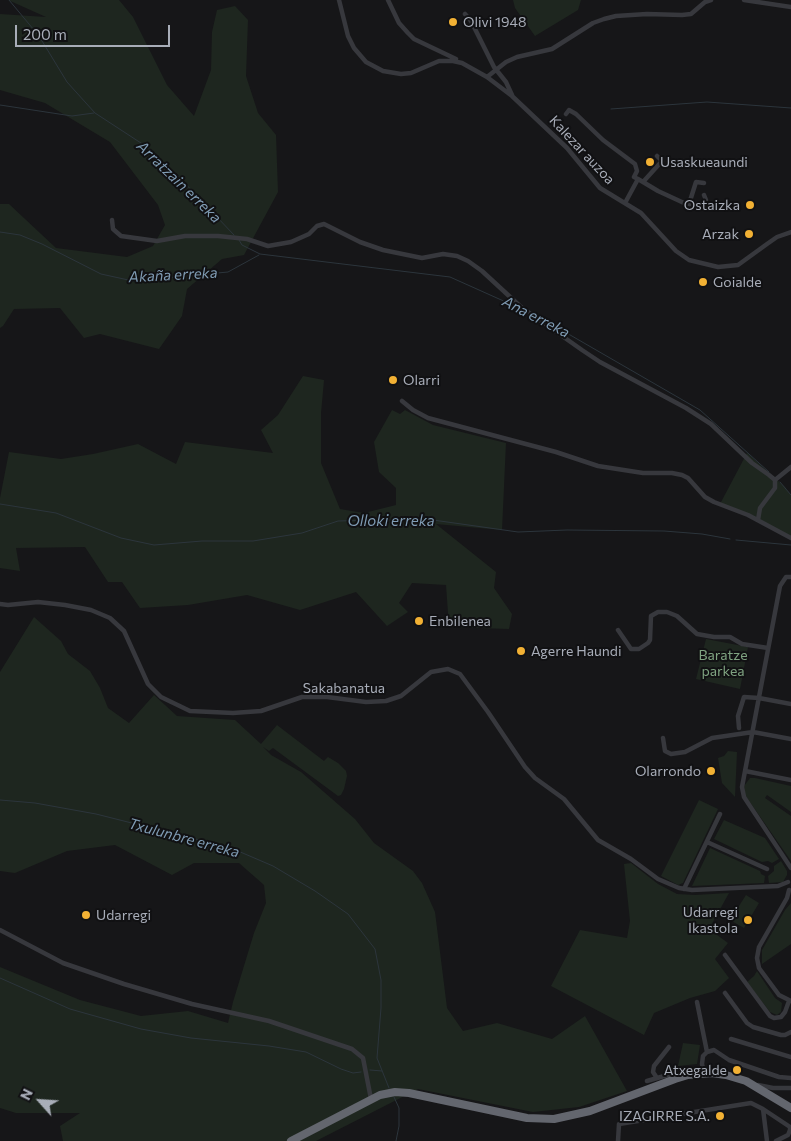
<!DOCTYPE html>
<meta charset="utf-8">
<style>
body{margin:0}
#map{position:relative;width:791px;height:1141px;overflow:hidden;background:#161618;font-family:Commissioner,sans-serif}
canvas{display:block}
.north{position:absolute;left:15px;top:1076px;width:50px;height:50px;-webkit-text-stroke:4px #111113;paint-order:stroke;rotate:296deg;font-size:14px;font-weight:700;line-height:20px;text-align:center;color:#a8adb8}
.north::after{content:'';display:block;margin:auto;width:18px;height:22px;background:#a8adb8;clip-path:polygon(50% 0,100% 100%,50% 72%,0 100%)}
.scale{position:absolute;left:15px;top:25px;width:155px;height:22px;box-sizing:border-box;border:2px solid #a8adb8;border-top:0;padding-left:6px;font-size:15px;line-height:18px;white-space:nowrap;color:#a8adb8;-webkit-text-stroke:4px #111113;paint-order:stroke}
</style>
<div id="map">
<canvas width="791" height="1141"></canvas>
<div class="north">N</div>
<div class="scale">200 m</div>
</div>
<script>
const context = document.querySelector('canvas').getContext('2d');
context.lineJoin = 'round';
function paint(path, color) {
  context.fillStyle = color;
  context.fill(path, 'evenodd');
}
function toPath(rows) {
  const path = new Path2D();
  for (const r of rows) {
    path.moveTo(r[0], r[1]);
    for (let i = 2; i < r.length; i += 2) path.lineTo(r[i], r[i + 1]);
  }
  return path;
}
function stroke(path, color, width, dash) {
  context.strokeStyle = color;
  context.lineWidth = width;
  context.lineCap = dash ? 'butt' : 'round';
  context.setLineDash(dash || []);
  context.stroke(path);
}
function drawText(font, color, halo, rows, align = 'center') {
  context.font = font + ' Commissioner,sans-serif';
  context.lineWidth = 4;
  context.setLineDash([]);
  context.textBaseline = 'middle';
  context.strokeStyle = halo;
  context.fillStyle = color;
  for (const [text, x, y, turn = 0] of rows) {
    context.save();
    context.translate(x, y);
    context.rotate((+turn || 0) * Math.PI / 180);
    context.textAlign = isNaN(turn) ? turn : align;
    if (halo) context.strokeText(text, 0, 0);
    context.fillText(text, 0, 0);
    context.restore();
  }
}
paint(toPath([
 [8,0,119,0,133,17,167,85,194,116,211,70,212,32,217,10,235,6,248,20,246,76,258,113,276,135,278,192,244,255,222,259,187,289,182,316,159,349,100,334,84,338,60,308,14,309,3,326,0,328,0,204,9,204,56,248,127,257,153,246,165,225,158,205,110,142,45,103,0,90,0,14,46,17],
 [513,0,581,0,578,10,535,36,515,8],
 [303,376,324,380,321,413,321,463,340,509,364,513,396,505,396,488,379,472,374,442,392,410,400,414,405,410,433,425,506,443,502,530,436,524,496,572,494,588,512,614,509,629,449,627,446,585,412,583,399,603,408,612,387,626,356,592,300,610,247,595,188,605,140,608,122,582,108,582,85,547,16,548,20,571,0,568,0,498,9,452,61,459,93,454,138,444,176,464,185,442,273,453,261,430,278,415],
 [747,453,785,487,791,495,791,538,765,524,720,504],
 [34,617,61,641,68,654,90,671,100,688,108,708,129,723,154,695,177,716,235,720,261,744,277,725,324,761,328,757,338,763,346,771,347,776,344,789,341,795,338,796,273,748,269,751,263,747,271,755,301,772,355,819,374,843,413,871,422,883,435,912,447,1008,463,1031,497,1023,552,1039,585,1016,627,1091,579,1107,533,1112,418,1089,316,1141,63,1141,60,1126,80,1113,16,1113,0,1108,0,967,80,1000,141,1016,188,1011,228,1023,233,1002,254,933,266,903,264,885,239,863,194,863,172,875,115,845,67,851,15,873,0,871,0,672],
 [706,639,748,647,740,689,696,679],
 [728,751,737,752,735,797,722,783,718,758,724,756],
 [750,778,755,778,791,786,791,812,767,795,765,798,791,816,791,861,745,795,744,786],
 [699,800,718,809,683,883,678,885,661,876],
 [724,820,765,838,779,859,772,863,768,861,762,862,714,839],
 [710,848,760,871,761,874,765,876,764,883,692,886],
 [781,861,787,871,787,875,783,882,769,883,768,876,774,871,774,866],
 [631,863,658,884,677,894,695,895,729,893,709,929,728,943,715,959,729,978,715,991,690,998,654,1013,644,1035,551,986,580,930,627,938,630,921,624,864],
 [746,895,759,903,744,928,730,920],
 [791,903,791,944,762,964,762,950,785,910],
 [757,971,775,998,782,1003,781,1012,777,1015,770,1012,747,982,754,976],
 [683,1043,700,1045,697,1064,678,1066]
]), '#1e261f');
stroke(toPath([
 [9,0,39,36,67,82,95,113,144,145,179,177,234,235],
 [0,105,72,116,94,113],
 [611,109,707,102,791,108],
 [0,232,20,235,42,244,101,274,133,281,228,272,259,255],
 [239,240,242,245,260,254,450,277,517,307],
 [539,317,700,410,769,472],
 [780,482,791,495],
 [0,504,56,513,121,538,154,545,202,541,253,541,302,533,338,521,374,520,433,520,518,532,567,530,664,531,702,534,730,539],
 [736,540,791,545],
 [0,800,35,803,96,814,231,848,273,866,315,891,348,914,375,949,381,980,381,1008,377,1058,389,1088],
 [0,978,70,1009,141,1029,191,1038,269,1046,306,1052,341,1069,353,1073,361,1072],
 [370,1070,382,1071],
 [394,1097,399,1108,399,1126,396,1141]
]), '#2c353c', 1);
stroke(toPath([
 [339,0,348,36,354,48,366,62,383,71,401,74,411,73,439,61,453,61,462,63,487,77,512,96,567,148,600,188,641,213,676,251,689,260,718,267,738,265,767,244,777,237,791,232],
 [388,0,399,23,408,33,414,39,456,59],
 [744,0,791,7],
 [465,14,471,21,494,67,506,82,512,95],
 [487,77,506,62,517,57,552,49,593,23,604,19,616,16,647,14,682,15,691,14,705,2,711,0],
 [566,114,569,110,576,114,603,140,635,164,637,171,634,177,638,179],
 [643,182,662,161,657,156],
 [625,203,638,179,658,191,684,203,689,204,696,182,704,183],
 [689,204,702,204,706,200,704,195],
 [112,220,113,229,121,236,157,241,185,236,218,236,247,239,268,246,291,242,309,234,317,226,324,224,360,242,383,250,422,258,443,254,457,256,468,261,482,271,521,307,582,350,600,362,686,408,711,424,752,463,769,475,775,480,775,488,760,508,758,520],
 [402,401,413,410,428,418,556,452,598,466,643,473,672,473,682,475,688,478,705,497,714,502,748,515,791,538],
 [775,480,791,467],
 [791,577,786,577,780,586,742,787,744,797,791,868],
 [0,604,8,605,38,602,65,605,91,610,110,618,124,631,148,684,161,697,190,711,233,713,261,711,302,697,327,697,366,702,386,701,401,696,431,672,448,669,460,674,488,712,525,767,535,778,564,799,598,840,631,859,658,879,679,888,692,890,778,886,788,882],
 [618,630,631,649,639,649,648,643,650,640,651,616,658,612,667,612,677,616,697,634,714,637,730,637,742,644,768,648],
 [739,728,738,716,744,697,759,698,791,704],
 [663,738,665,751,671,754,685,752,712,738,753,732,791,739],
 [745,771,791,780],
 [707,842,767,869],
 [684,889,720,814],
 [789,890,787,898,759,947,757,958,759,968,779,995,791,1001],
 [0,930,63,963,124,984,192,1004,269,1021,352,1049,363,1058,371,1099],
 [725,955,770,1016,774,1018,781,1017,785,1012,789,1001],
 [725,993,747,1023,753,1027,781,1035,785,1035,791,1032],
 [697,1002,707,1052],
 [731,1039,791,1057],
 [704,1073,702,1064,703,1056,707,1052,714,1050,729,1060,779,1077,791,1078],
 [657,1078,653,1072,654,1066,669,1047],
 [647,1081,671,1074,677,1077],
 [758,1085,773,1088,791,1088],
 [763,1109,790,1127,790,1130,788,1135,776,1141],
 [618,1141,619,1124,751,1103,763,1109,767,1141]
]), '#37383d', 4.5);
stroke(toPath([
 [291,1141,380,1095,395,1092,409,1093,527,1118,554,1119,590,1111,675,1079,688,1075,712,1073,726,1075,746,1081,791,1108]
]), '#63666e', 8);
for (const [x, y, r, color] of [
 [453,22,5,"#f2b134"],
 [650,162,5,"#f2b134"],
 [750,205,5,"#f2b134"],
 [749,234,5,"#f2b134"],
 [703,282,5,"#f2b134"],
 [393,380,5,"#f2b134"],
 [419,621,5,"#f2b134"],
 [521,651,5,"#f2b134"],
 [711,771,5,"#f2b134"],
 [86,915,5,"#f2b134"],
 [748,920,5,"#f2b134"],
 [737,1070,5,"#f2b134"],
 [720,1116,5,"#f2b134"]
]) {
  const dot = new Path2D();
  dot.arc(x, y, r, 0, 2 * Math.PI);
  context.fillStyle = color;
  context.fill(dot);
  stroke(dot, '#111113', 2);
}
drawText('14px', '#a8adb8', '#111113', [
 ["Olivi 1948",463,22],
 ["Usaskueaundi",660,162],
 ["Ostaizka",740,205,"right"],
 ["Arzak",739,234,"right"],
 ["Goialde",713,282],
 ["Olarri",403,380],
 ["Enbilenea",429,621],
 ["Agerre Haundi",531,651],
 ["Olarrondo",701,771,"right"],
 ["Udarregi",738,912,"right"],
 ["Ikastola",738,928,"right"],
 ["Udarregi",96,915],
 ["Atxegalde",727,1070,"right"],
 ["IZAGIRRE S.A.",710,1116,"right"]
], 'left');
drawText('14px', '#a8adb8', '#111113', [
 ["Kalezar auzoa",582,150,47],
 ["Sakabanatua",344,688]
]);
drawText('14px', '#7fa381', '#111113', [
 ["Baratze",723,655],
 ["parkea",723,671]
]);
drawText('italic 15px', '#7f9bb3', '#111113', [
 ["Arratzain erreka",179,182,44],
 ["Akaña erreka",173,275,-3],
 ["Ana erreka",536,317,27],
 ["Olloki erreka",391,521],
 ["Txulunbre erreka",184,838,15]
]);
</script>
